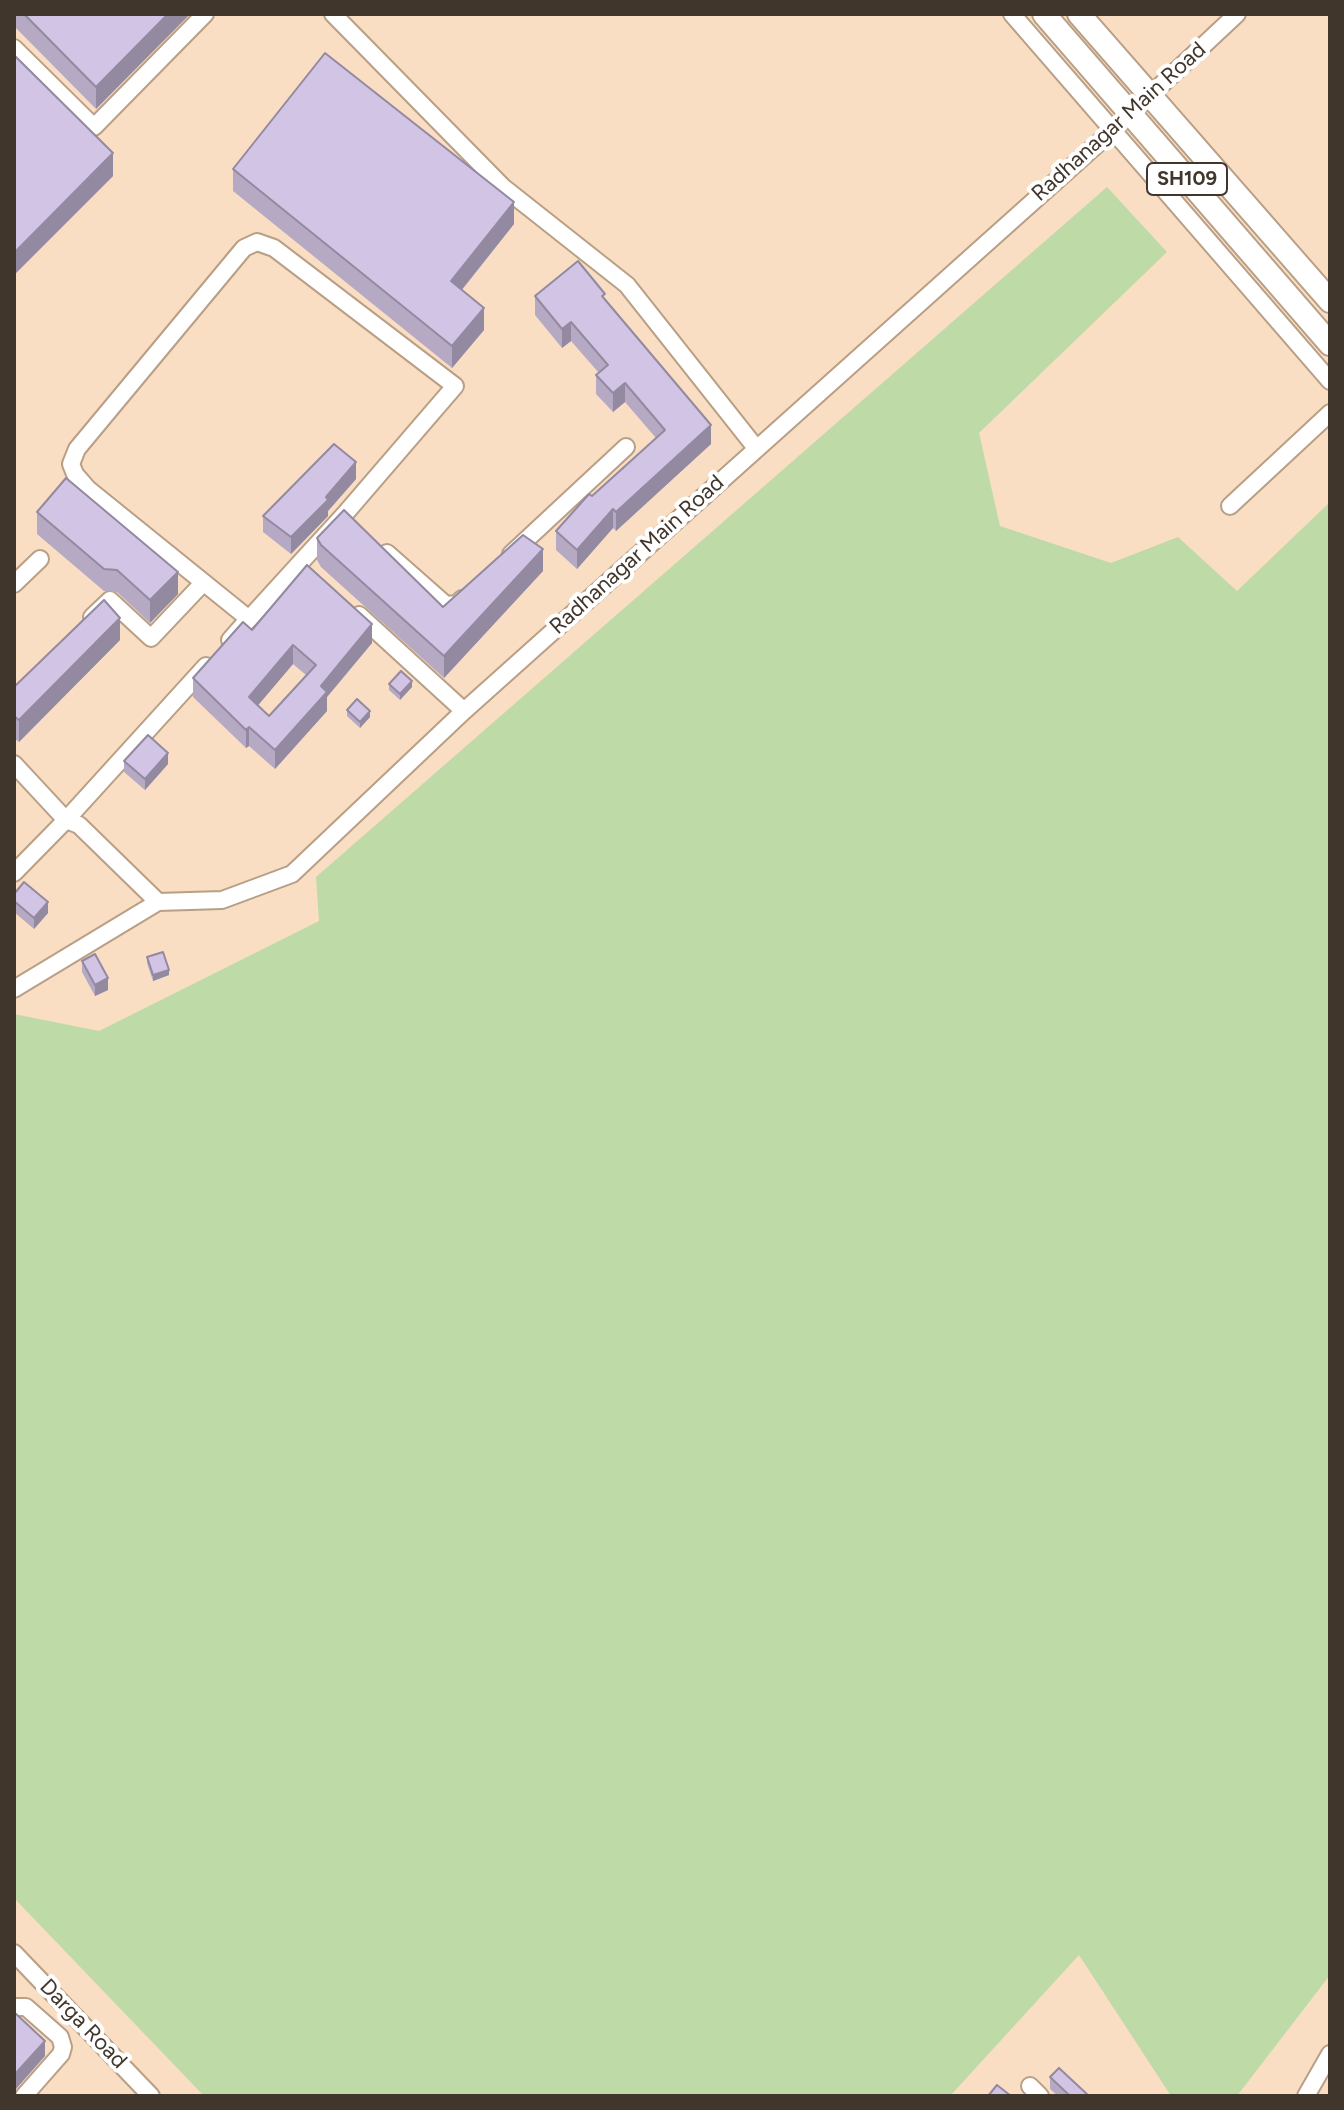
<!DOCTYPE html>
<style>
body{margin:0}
#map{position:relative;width:1344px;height:2110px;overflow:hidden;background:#fadec3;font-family:Figtree,sans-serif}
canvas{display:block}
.frame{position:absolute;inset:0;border:16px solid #41362c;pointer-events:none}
</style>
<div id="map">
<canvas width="1344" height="2110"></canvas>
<div class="frame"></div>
</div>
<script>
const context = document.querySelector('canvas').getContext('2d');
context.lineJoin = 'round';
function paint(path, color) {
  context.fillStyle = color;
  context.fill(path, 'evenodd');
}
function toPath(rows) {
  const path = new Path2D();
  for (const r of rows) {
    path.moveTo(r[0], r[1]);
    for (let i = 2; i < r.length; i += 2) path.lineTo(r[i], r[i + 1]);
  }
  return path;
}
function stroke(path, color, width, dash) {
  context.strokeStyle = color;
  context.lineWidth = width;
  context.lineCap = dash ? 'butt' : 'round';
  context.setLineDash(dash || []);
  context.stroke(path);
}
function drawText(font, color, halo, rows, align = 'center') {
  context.font = font + ' Figtree,sans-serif';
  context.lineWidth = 8;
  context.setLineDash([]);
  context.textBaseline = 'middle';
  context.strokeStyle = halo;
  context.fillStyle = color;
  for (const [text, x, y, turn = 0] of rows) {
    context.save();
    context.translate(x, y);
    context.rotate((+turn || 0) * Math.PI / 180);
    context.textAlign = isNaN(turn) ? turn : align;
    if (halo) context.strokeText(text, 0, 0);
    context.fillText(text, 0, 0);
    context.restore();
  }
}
paint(toPath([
 [1107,187,1167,252,979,433,1000,526,1111,563,1178,537,1237,591,1330,502,1330,1975,1237,2096,1171,2096,1079,1955,950,2096,204,2096,14,1898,14,1014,99,1031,319,921,316,877]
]), '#bddaa7');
const minor = toPath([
 [333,14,503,187,627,285,756,448],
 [1012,14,1330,381],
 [14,48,94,127,205,14],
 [1230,506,1330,413],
 [387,553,446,605,457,604,462,599],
 [511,554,626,447],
 [14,584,40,559],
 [359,615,464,711],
 [92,617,110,600,151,638,203,583],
 [230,640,244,624,249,619,300,563,344,515,455,386,274,248,257,242,244,248,77,449,71,464,75,474,88,489,249,619],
 [14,764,66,820,206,666],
 [14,873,66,820,79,825,158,902,222,900,292,874,464,711,1113,130,1237,14],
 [14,989,158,902],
 [14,1953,151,2096],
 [14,2007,26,2007,60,2037,63,2047,61,2054,24,2096],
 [1030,2086,1040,2096],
 [1306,2096,1330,2054]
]);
const major = toPath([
 [1044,14,1330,344],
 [1079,14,1330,301]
]);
stroke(minor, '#b89f85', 20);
stroke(major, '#b89f85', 26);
stroke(minor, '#fff', 16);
stroke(major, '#fff', 22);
paint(toPath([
 [14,14,190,14,96,109,14,26],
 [14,55,113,176,16,273,14,271],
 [233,169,514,224,462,290,484,330,452,368,233,191],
 [535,296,605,299,711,444,616,531,613,528,577,569,556,550,556,531,656,438,625,402,613,412,596,394,596,375,599,373,571,341,562,348,535,315],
 [356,479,328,511,328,516,291,554,263,532,263,516],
 [37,512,178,594,150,623,117,592,104,591,37,534],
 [317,538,443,607,543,571,444,678,321,567,317,560],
 [252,630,372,643,327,697,327,711,275,769,249,746,246,748,193,697,193,678],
 [293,664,306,675,269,716,258,705],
 [120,640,19,742,14,738,14,687],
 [389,684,412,687,400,700,389,690],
 [347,710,370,717,360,728,347,716],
 [124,761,168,764,145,790,124,772],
 [14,894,48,913,34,929,14,912],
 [147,957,169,975,153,981,147,963],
 [82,961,108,990,95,996,82,972],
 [1050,2077,1089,2096,1058,2096,1050,2089]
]), '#b5a9c4');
paint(toPath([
 [168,14,190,14,96,109,96,87],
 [113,153,113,176,16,273,16,251],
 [514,202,514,224,451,303,451,281],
 [484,308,484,330,452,368,452,346],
 [571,322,571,341,562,348,562,329],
 [625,383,625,402,613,412,613,393],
 [711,425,711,444,616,531,616,512],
 [356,462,356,479,328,511,328,516,291,554,291,537],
 [613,509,613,528,577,569,577,550],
 [543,549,543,571,444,678,444,656],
 [178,572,178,594,150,623,150,600],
 [120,618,120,640,19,742,19,720],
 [372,624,372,643,327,697,327,711,275,769,275,750,321,686],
 [293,645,293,664,249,716,249,697],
 [412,681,412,687,400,700,400,694],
 [370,711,370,717,360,728,360,722],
 [249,727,249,746,246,748,246,730],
 [168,753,168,764,145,790,145,779],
 [48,902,48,913,34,929,34,918],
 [169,970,169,975,153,981,153,975],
 [108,978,108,990,95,996,95,985],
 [45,2041,45,2056,16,2089,14,2096,16,2073]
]), '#9389a0');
const building = toPath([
 [24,14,168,14,96,87,24,14],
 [325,53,514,202,451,281,484,308,452,346,233,169,325,53],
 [14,55,113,153,16,251,14,249,14,55],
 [578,261,605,294,602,296,711,425,616,512,613,509,577,550,556,531,589,494,592,496,665,430,625,383,613,393,596,375,608,365,571,322,562,329,535,296,578,261],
 [334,444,356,462,326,497,328,500,291,537,263,516,334,444],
 [66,478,178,572,150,600,117,570,104,569,37,512,66,478],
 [344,510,443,607,523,535,543,549,444,656,321,545,317,538,344,510],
 [307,565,372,624,321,686,327,692,275,750,249,727,246,730,193,678,243,622,252,630,307,565],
 [293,645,316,665,269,716,249,697,293,645],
 [104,600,120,618,19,720,14,716,14,687,104,600],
 [401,671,412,681,400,694,389,684,401,671],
 [357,699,370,711,360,722,347,710,357,699],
 [148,735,168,753,145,779,124,761,148,735],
 [24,882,48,902,34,918,14,901,14,894,24,882],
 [163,952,169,970,153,975,147,957,163,952],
 [95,954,108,978,95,985,82,961,95,954],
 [14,2012,45,2041,16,2073,14,2085,14,2012],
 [1059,2068,1089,2096,1070,2096,1050,2077,1059,2068],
 [997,2085,1011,2096,988,2096,997,2085]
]);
paint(building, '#d2c4e4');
stroke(building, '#9389a0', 2);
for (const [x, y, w] of [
 [1187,179,80]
]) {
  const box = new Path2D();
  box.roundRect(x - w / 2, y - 16, w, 32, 6);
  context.fillStyle = '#fff';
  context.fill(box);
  stroke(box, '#41362c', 2);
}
drawText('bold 20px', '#41362c', null, [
 ["SH109",1187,179]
]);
drawText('22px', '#41362c', '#fff', [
 ["Radhanagar Main Road",1119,122,-42],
 ["Radhanagar Main Road",637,555,-42],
 ["Darga Road",83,2024,46]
]);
</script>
